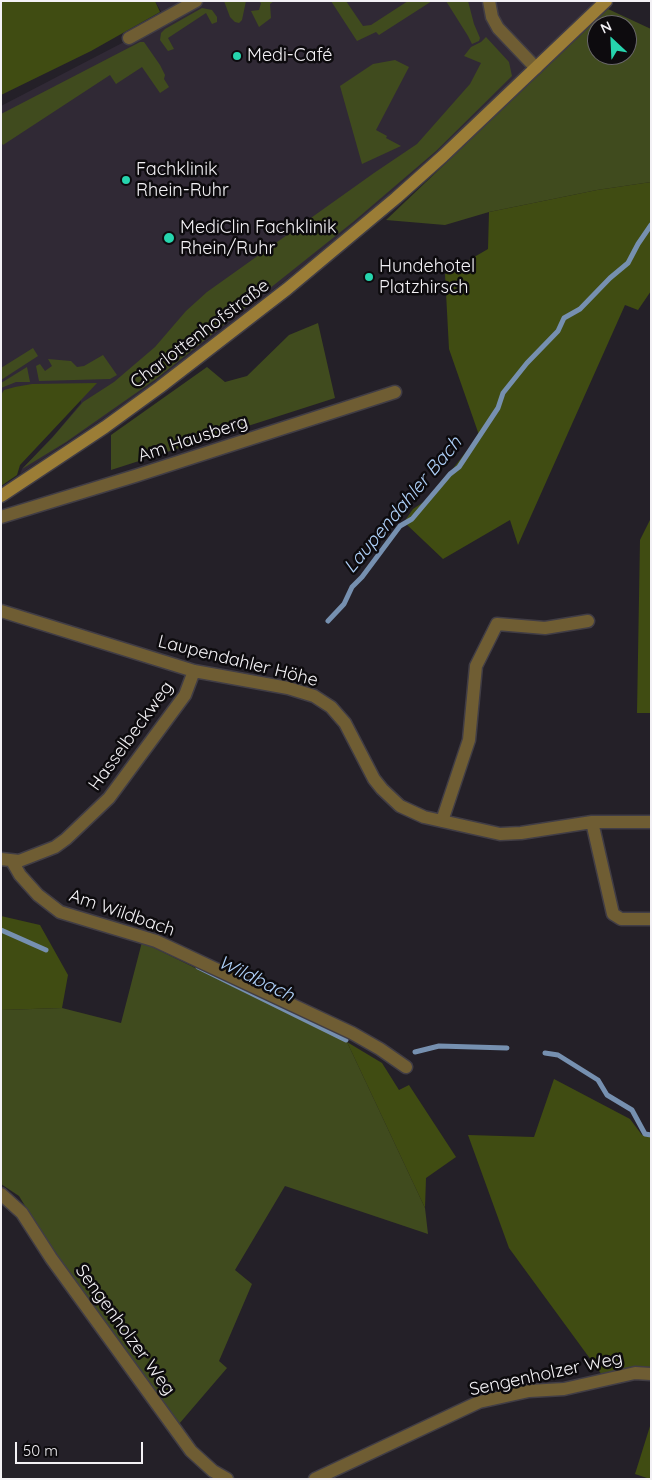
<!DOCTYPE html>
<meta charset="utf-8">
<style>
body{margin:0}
#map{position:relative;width:652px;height:1480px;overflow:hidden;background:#242028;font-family:Quicksand,sans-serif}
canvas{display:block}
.frame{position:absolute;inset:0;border:2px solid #f3f1f5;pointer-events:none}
.north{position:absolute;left:587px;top:15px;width:50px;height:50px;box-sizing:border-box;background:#0d0b0e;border:1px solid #69676a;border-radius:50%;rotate:335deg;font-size:14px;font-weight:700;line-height:20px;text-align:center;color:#f3f1f5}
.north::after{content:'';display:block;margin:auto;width:18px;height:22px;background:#26d5ae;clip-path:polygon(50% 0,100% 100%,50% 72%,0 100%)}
.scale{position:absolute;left:15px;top:1442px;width:128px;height:22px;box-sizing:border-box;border:2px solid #f3f1f5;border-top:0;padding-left:6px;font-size:15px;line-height:18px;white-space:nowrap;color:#f3f1f5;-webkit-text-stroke:4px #0d0b0e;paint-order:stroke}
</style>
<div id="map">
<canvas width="652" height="1480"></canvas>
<div class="frame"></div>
<div class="north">N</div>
<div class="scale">50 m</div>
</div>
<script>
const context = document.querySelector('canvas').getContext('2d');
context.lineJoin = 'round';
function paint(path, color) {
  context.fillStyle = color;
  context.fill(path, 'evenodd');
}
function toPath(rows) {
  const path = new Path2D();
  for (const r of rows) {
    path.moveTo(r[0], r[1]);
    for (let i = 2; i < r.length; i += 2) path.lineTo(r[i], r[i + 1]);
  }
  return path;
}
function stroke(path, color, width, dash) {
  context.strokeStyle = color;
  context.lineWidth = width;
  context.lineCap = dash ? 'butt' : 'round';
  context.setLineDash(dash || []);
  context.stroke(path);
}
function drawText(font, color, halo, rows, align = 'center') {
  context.font = font + ' Quicksand,sans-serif';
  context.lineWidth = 5;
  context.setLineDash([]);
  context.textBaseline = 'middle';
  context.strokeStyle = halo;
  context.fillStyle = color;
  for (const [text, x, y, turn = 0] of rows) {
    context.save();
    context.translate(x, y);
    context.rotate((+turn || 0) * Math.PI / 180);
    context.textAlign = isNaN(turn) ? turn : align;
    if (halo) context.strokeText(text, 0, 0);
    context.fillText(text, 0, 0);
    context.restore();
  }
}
paint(toPath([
 [155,1,596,1,530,67,390,194,283,282,156,381,101,420,20,474,22,469,56,433,81,403,81,400,75,395,1,425,1,106,149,29,162,13]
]), '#302935');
paint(toPath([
 [224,1,246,1,242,20,239,23,235,22,230,17],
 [258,1,274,1,270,4,271,18,259,27,251,11,259,10,261,3],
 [331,1,346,1,363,26,371,25,408,1,432,1,379,35,376,32,357,41],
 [446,1,468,1,474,24,480,38,479,41,472,44,468,36],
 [202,8,212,10,217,17,217,22,212,24,206,13,168,38,174,49,168,51,160,40,161,33,165,29],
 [608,9,651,29,651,182,597,190,489,212,445,225,386,220],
 [597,25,627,25,627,55,597,55],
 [486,37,509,62,512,76,436,151,353,222,156,379,66,442,22,469,52,438,83,402,114,382,155,347,186,311,207,292,374,173,417,144,470,84,481,63,464,56,471,47,481,42],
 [140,42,144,42,160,65,165,75,164,79,169,87,160,93,142,67,116,84,110,75,3,145,1,142,1,114],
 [395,60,409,67,376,130,387,136,386,138,401,146,362,164,340,86,373,64],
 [318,323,335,398,111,470,111,435,207,367,225,382,247,376,289,335],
 [33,348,38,356,1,380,1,368],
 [103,355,117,375,110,379,39,381,36,366,40,364,45,371,52,366,48,359,71,361,77,367,84,366],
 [27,367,30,382,16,382,1,388,1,383],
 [142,942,347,1042,425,1208,428,1234,285,1186,235,1270,252,1284,219,1361,227,1368,179,1424,55,1255,19,1196,1,1184,1,1010,62,1008,121,1023]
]), '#404b1e');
paint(toPath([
 [1,1,155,1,160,12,91,51,1,95],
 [651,182,651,291,638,310,625,305,518,545,510,520,443,559,404,522,413,509,431,497,479,435,449,349,445,274,488,249,489,212,597,190],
 [97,383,20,465,17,475,1,486,1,395,4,390,15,387,32,384],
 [651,518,651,713,637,713,640,540],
 [1,916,40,925,68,975,62,1008,1,1010],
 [347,1042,382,1063,399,1090,409,1085,456,1157,426,1178,425,1208],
 [554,1079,630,1119,642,1135,651,1137,651,1367,602,1375,509,1248,468,1135,534,1137],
 [651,1423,651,1479,650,1479,635,1474]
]), '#404c12');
stroke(toPath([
 [328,621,344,604,352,587,362,577,400,526,412,519,450,474,459,467,498,408,503,393,527,363,558,331,564,318,580,309,610,278,628,263,638,244,651,225],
 [1,930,46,950],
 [198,967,346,1040],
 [415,1052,439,1046,507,1048],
 [545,1053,558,1055,598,1080,607,1095,632,1110,645,1134,651,1135]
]), '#7690b0', 5);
const minor = toPath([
 [489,1,492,17,498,28,536,68],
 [129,38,196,1],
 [1,517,135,476,395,392],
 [1,611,194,671,288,688,314,696,331,707,345,723,374,779,382,789,400,806,424,817,500,834,521,833,592,822,651,822],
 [442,821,469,740,476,666,497,624,545,628,588,621],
 [592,822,613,914,621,919,651,919],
 [1,859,19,861,55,847,66,839,109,798,185,695,194,671],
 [12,861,20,875,38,895,60,912,156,941,352,1033,380,1049,406,1067],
 [1,1194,22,1213,51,1258,191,1451,213,1471,227,1479],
 [315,1479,479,1402,529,1391,564,1389,635,1373,651,1374]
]);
const secondary = toPath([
 [1,496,105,427,160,387,287,289,396,198,443,156,606,1]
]);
stroke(minor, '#413d45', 15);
stroke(secondary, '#413d45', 15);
stroke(minor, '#6f5d33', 12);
stroke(secondary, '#9b7d36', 12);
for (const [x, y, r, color] of [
 [237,56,5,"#26d5ae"],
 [126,180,5,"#26d5ae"],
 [169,238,6,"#26d5ae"],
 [369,277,5,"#26d5ae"]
]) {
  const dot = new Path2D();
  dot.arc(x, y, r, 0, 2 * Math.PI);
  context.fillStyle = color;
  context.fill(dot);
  stroke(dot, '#0d0b0e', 2);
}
drawText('18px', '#f3f1f5', '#0d0b0e', [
 ["Medi-Café",247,56],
 ["Fachklinik",136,170],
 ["Rhein-Ruhr",136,191],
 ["MediClin Fachklinik",180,228],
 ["Rhein/Ruhr",180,249],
 ["Hundehotel",379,267],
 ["Platzhirsch",379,288]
], 'left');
drawText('18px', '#f3f1f5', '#0d0b0e', [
 ["Charlottenhofstraße",200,334,-37],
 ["Am Hausberg",193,439,-18],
 ["Laupendahler Höhe",238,661,14],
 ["Hasselbeckweg",131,736,-54],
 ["Am Wildbach",122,913,19],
 ["Sengenholzer Weg",125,1330,54],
 ["Sengenholzer Weg",546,1374,-12]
]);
drawText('italic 19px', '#aed0f8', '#0d0b0e', [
 ["Laupendahler Bach",403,505,-50],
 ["Wildbach",256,979,26]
]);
</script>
